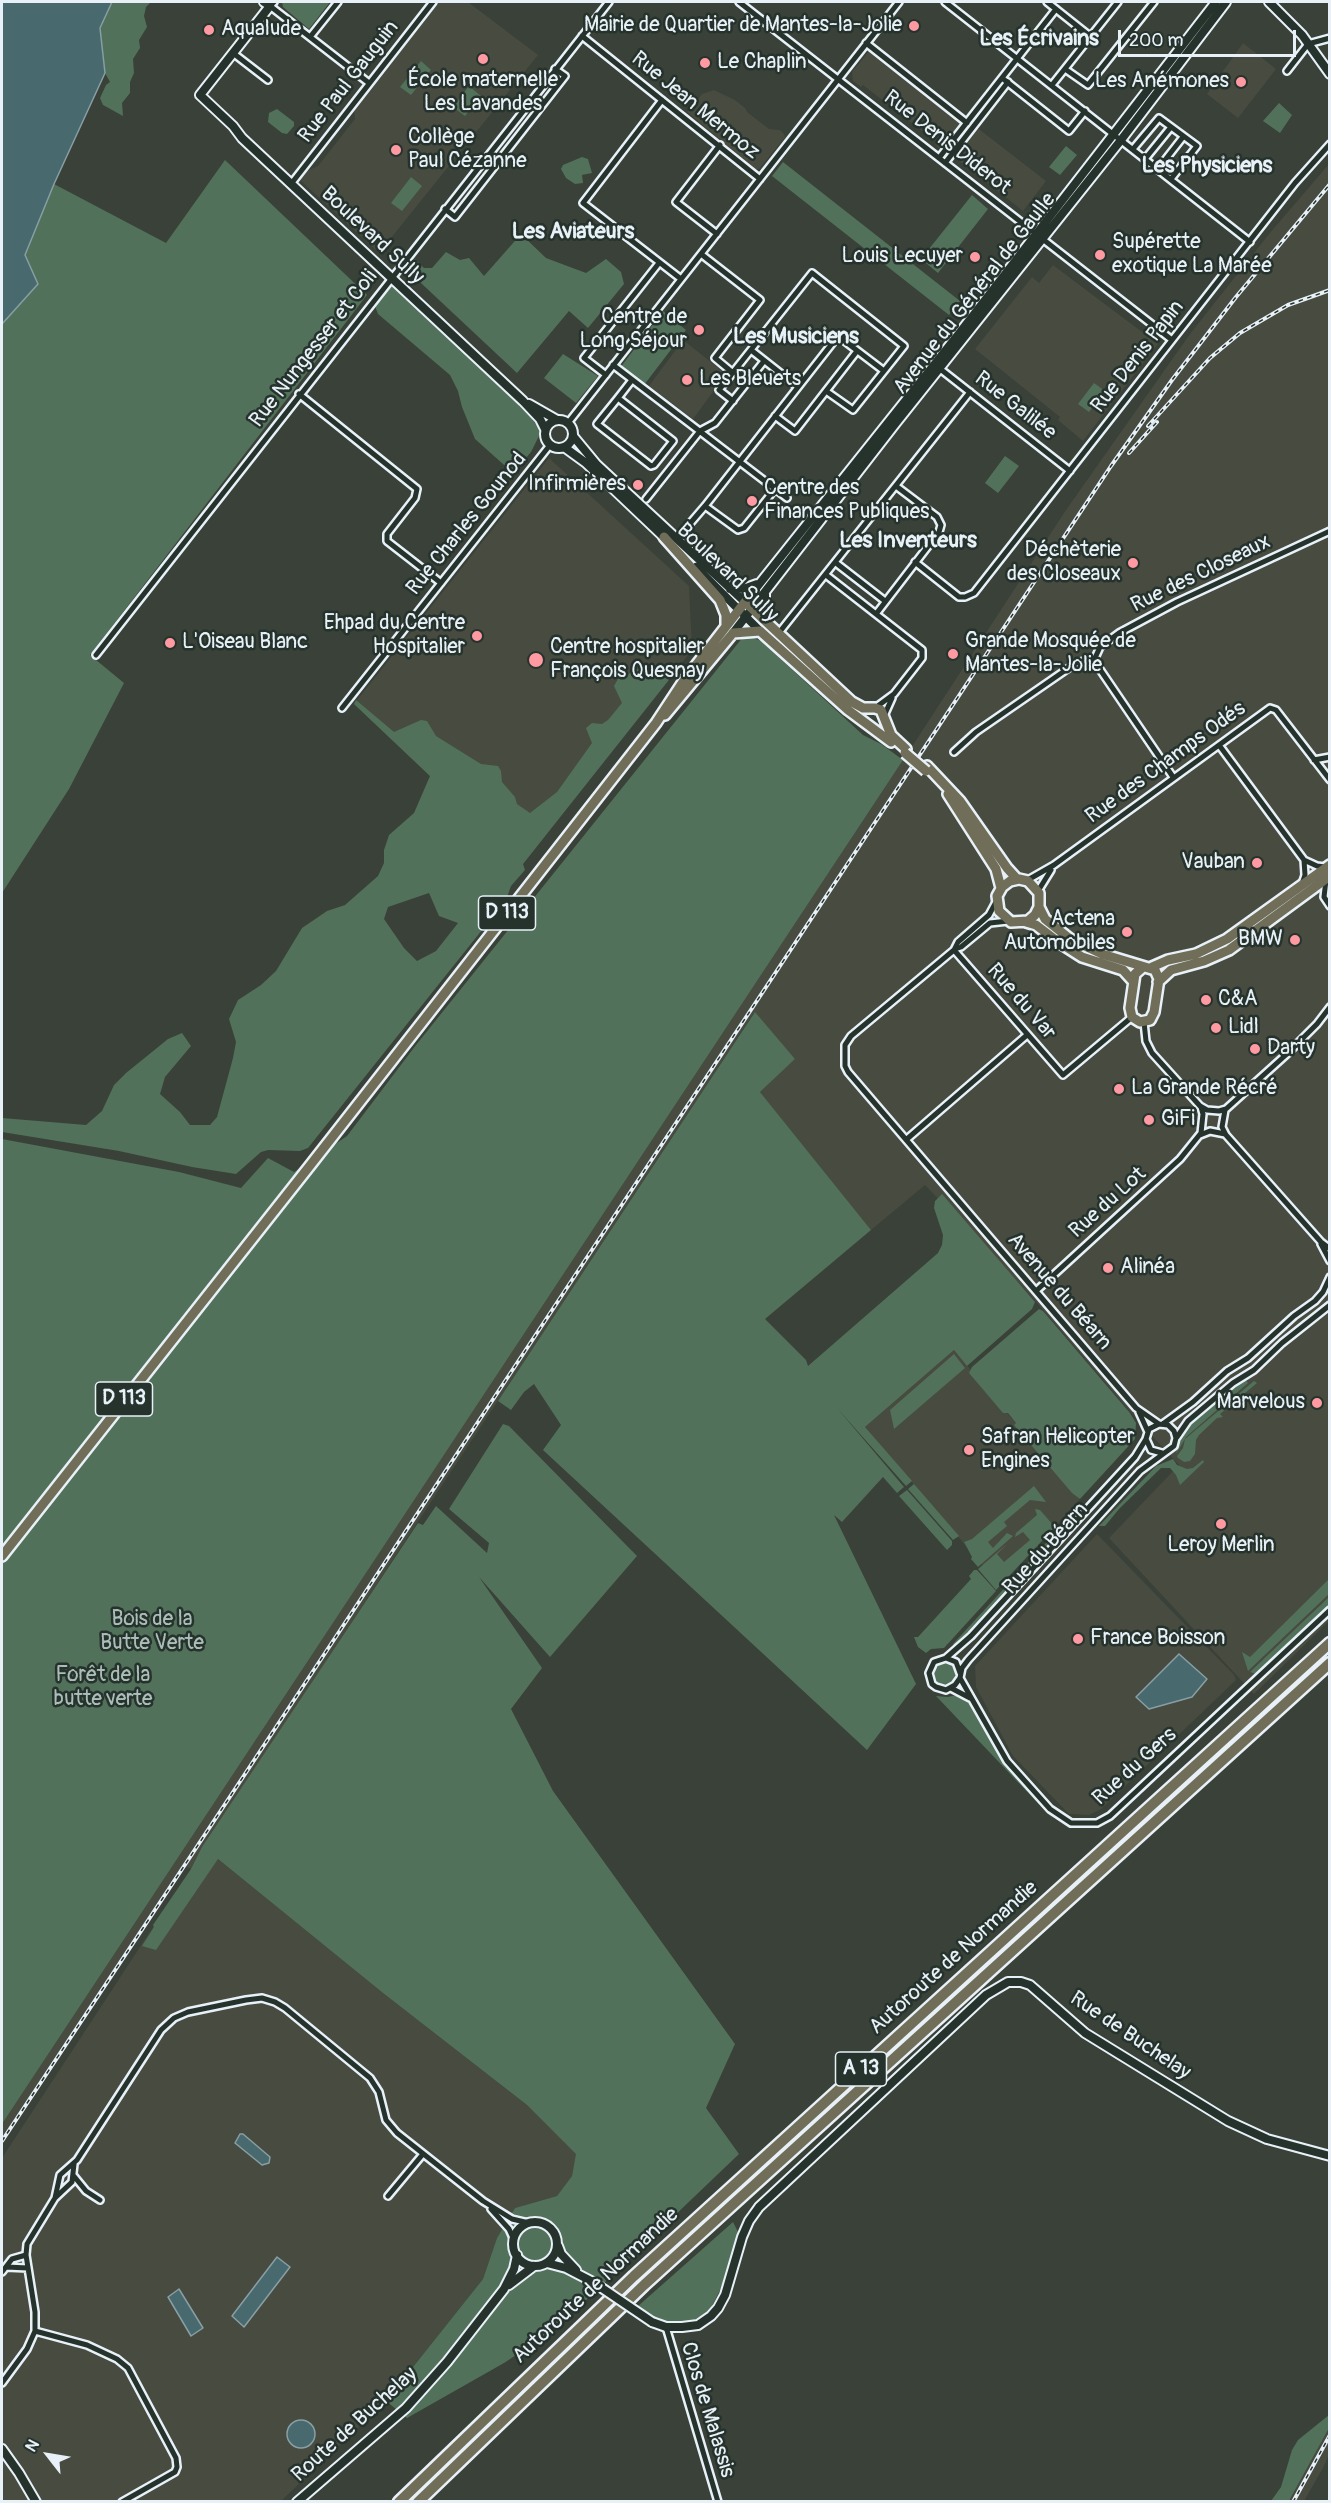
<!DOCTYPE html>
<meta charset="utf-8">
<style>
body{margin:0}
#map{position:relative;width:1331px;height:2503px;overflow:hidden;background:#3a4138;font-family:Pangolin,sans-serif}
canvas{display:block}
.frame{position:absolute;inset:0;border:3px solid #e8f1f8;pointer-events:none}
.north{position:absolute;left:18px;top:2425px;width:60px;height:60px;-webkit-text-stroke:4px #26332d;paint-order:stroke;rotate:301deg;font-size:16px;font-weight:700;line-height:24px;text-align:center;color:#e8f1f8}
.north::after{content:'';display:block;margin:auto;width:21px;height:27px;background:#e8f1f8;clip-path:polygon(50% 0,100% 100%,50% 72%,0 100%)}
.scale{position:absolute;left:1118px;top:30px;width:178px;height:27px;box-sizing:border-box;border:3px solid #e8f1f8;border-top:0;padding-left:8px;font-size:18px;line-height:21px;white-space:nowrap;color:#e8f1f8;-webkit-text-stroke:4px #26332d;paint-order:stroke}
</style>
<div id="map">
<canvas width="1331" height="2503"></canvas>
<div class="frame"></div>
<div class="north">N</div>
<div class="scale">200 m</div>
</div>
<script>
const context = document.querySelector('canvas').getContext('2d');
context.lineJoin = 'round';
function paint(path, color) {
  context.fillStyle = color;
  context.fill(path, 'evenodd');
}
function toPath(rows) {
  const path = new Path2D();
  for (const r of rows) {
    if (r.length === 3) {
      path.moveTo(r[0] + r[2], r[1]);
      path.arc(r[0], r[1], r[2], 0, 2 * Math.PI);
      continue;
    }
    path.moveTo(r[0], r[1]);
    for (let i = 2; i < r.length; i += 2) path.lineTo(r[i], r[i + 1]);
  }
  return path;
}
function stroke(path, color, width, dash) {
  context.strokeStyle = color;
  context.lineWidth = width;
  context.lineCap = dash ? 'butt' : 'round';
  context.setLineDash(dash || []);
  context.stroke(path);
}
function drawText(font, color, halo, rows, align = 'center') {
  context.font = font + ' Pangolin,sans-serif';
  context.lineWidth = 5;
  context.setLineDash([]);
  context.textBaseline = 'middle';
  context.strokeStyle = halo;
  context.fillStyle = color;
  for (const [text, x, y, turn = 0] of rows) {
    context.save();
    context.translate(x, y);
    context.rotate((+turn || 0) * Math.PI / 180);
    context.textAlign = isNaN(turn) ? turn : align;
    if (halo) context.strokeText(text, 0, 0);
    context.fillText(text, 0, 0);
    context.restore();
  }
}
paint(toPath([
 [439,2,468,2,538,55,379,253,300,180,307,171,318,166,355,119,354,109],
 [1243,43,1276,69,1238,118,1207,94],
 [870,50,963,122,941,150,935,145,936,142,863,85,861,87,853,81,852,72],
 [714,90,735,100,745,108,747,112,769,129,780,130,784,134,785,137,759,169,755,169,687,112,702,94],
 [975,126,1046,181,1023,211,952,155],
 [1329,164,1329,1621,1254,1694,1109,1538,1179,1465,1140,1423,1032,1297,925,1185,871,1230,760,1092,795,1059,754,1013,203,1847,383,1993,527,2105,577,2154,572,2176,557,2196,515,2208,497,2238,483,2279,386,2401,281,2501,2,2501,2,2158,191,1869,186,1866,2,2145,2,2124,903,760,919,770,927,761,911,748,1066,510,1190,334,1269,234],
 [1053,265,1158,344,1083,441,1058,420,1060,417,975,349,1032,277,1039,283],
 [683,340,726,374,693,419,649,386],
 [549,458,689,586,692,650,523,864,354,704],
 [954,1350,1080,1499,1055,1527,1044,1515,1035,1547,1000,1586,865,1427],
 [1097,1534,1234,1675,1236,1680,1101,1809,1089,1815,1069,1814,1013,1756,976,1687,975,1666],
 [1329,2428,1329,2455,1323,2468,1304,2501,1289,2502]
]), '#484b40');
paint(toPath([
 [112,2,151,2,146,7,144,16,147,27,139,40,140,48,133,59,134,73,130,82,130,93,122,103,123,116,103,105,100,98,106,85,110,82,105,73,100,28],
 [282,2,330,2,309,29,283,7],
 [421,61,431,70,411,95,400,87],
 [469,86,481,96,465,116,453,107],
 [1279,103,1292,115,1280,133,1263,121],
 [277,109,294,122,294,126,287,134,282,133,268,122,269,113],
 [1066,146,1077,155,1060,175,1049,167],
 [582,157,588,159,592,173,582,175,583,183,575,184,566,178,561,169,563,165],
 [225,160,367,295,90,655,124,683,69,789,2,893,2,324,38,284,25,255,54,184,166,243],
 [783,162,960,301,949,315,772,176],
 [411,177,422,186,402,211,391,203],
 [972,195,988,209,938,273,921,259],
 [521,234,546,258,586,273,606,259,621,272,624,284,588,328,569,311,517,373,406,269,415,259,424,268,432,268,446,252,460,260,469,258,484,276],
 [392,286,528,412,538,428,540,434,531,452,513,473,475,439,462,407,458,391,450,375,378,314,375,306],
 [663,311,686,330,644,385,620,368],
 [563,354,598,376,576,403,544,378],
 [1094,383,1105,391,1089,412,1078,404],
 [1005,456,1019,466,998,493,985,483],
 [743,637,751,637,761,641,863,735,881,744,903,760,2,2124,2,1139,179,1172,241,1188,268,1158,294,1172,347,1136,416,1045],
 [658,664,676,671,523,864,525,870,511,886,506,900,308,1148,300,1151,268,1150,261,1152,236,1174,192,1167,119,1151,2,1132,2,1118,86,1125,102,1111,114,1085,126,1073,168,1039,182,1033,191,1046,165,1077,160,1094,180,1112,190,1125,210,1125,217,1117,233,1058,236,1042,229,1019,238,1000,261,985,276,971,302,928,327,911,345,905,378,876,384,863,384,850,389,835,414,813,430,776,354,704,356,700,394,732,421,720,427,721,436,736,481,764,498,766,501,771,502,782,515,797,517,804,530,813,557,792,592,743,586,728,592,723,602,724,608,720,622,703,614,686,618,679,644,666],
 [429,893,439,916,458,923,436,951,417,961,404,948,384,919,388,907],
 [755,1012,795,1059,760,1092,871,1230,765,1319,806,1360,808,1366,938,1253,942,1245,943,1235,934,1208,935,1201,942,1194,1035,1302,1032,1309,967,1366,954,1350,865,1427,912,1481,906,1486,837,1408,904,1487,897,1493,883,1477,842,1522,834,1515,916,1684,867,1750,543,1450,561,1425,534,1384,524,1392,511,1410,498,1401],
 [1039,1309,1043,1311,1130,1413,1136,1423,1135,1439,1080,1499,1072,1493,1014,1425,1016,1423,1008,1413,1003,1413,969,1373,972,1367],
 [954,1354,965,1368,894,1429,890,1410],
 [1245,1379,1248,1383,1186,1437,1176,1454,1182,1431,1189,1423,1235,1384],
 [1254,1381,1257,1383,1220,1414,1223,1417,1217,1418,1199,1435,1196,1440,1195,1454,1190,1461,1184,1462,1178,1458,1177,1456,1183,1448,1185,1439],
 [503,1424,509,1426,637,1556,550,1657,479,1577,542,1668,511,1709,553,1791,735,2044,706,2108,739,2154,557,2328,504,2363,407,2418,386,2401,483,2279,497,2238,515,2208,557,2196,572,2176,576,2154,527,2105,383,1993,218,1859,156,1950,142,1946,154,1927,153,1925,191,1869,202,1847,418,1523,423,1525,436,1506,487,1553,489,1543,449,1509],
 [1173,1459,1177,1465,1187,1469,1193,1468,1203,1460,1204,1462,1180,1485,1176,1475,1170,1468,1161,1468,1119,1509,1105,1526,1099,1526,1156,1466],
 [914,1484,959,1536,953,1540,908,1489],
 [1034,1486,1046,1502,1030,1500,1004,1522,1007,1526,988,1542,993,1548,1007,1533,1013,1536,978,1567,971,1559,972,1557,964,1542,972,1539],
 [907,1490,952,1541,952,1545,947,1550,899,1496],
 [1035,1509,1040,1510,1055,1527,996,1590,978,1569,1007,1544,997,1554,1004,1562,1030,1540,1023,1532,1015,1537,1016,1533,1037,1515],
 [1058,1530,1058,1538,956,1648,953,1644],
 [974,1570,977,1570,996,1591,944,1648,931,1649,926,1653,918,1647,914,1637,918,1637,971,1579,969,1576],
 [1329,1579,1329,1594,1248,1671,1242,1652,1250,1657],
 [1329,1597,1329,1605,1256,1674,1250,1672],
 [945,1674,11],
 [958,1695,967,1698,972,1705,1001,1758,1054,1820,936,1696,947,1697],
 [733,2222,738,2232,723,2284,710,2310,691,2322,674,2324,658,2321,637,2307],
 [1329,2415,1329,2428,1289,2501,1271,2501,1281,2487,1292,2450,1298,2440]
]), '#51715a');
const water = toPath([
 [2,2,112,2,100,28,105,73,54,184,25,255,38,284,2,324,2,2],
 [1179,1654,1207,1679,1192,1697,1149,1709,1136,1697,1179,1654],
 [240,2134,243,2134,270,2157,269,2163,262,2165,235,2143,240,2134],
 [277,2257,290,2267,244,2327,232,2316,277,2257],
 [179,2289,203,2328,191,2336,168,2297,179,2289],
 [301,2434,14]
]);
paint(water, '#48696e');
stroke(water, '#889fa5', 1.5);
const street = toPath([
 [274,2,270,6,369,83],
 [739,2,1172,340],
 [945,2,1250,242],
 [1047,2,1091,37],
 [582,36,760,179],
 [310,37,338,2],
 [866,43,967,123],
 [233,53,268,80],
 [1065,69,1088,85,1154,2],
 [1287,71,1308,44,1330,38],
 [1002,78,1069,131,1085,111],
 [1052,85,1118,2],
 [662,100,583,203,681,279],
 [1133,149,1159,118,1197,146,1171,179],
 [939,158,1056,9],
 [1145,159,1171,127],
 [945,163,1008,82],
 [1158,169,1183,137],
 [291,184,433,2],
 [445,209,455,217,565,76,555,69],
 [717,234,676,202,720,145],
 [701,254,760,300,715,358,733,373],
 [751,350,798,387],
 [613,365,787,498],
 [939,368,1070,471],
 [606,375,584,358,659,263],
 [299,394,417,489,415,498,387,534,387,541,441,583],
 [618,398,673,441,654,465,651,466,597,424,618,398,632,380],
 [733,401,719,390,812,273,904,346,853,410,826,391],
 [775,416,795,431,857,351],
 [568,423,899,2],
 [646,499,700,431,715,423,764,361],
 [705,506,738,530,744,528,775,489],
 [681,534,705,506,838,336,884,371],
 [915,562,959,597,965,597,974,593,1295,183,1330,144],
 [836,563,885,601],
 [826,575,922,650,922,658,894,694,875,708],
 [876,614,939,532,941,525,937,517,896,486],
 [778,634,970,392],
 [96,655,609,2],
 [342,708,550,445],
 [884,716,892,698],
 [1219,745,1304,860],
 [954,752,976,732,1076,663,1095,658],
 [1314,760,1330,757],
 [1173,777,1099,668,1095,658,1100,647,1119,633,1177,602,1330,531],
 [1326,880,1324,897,1330,906],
 [1026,881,1054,865,1270,708,1276,710,1330,780],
 [1302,884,1305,875,1304,860,1317,866,1325,867],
 [1038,891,1051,870],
 [996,902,989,915,958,942,954,950,851,1036,845,1045,845,1066,848,1072,1136,1408,1159,1424],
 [955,949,961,947,990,923,1008,921],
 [954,950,1063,1075,1132,1017],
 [1144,1022,1146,1041,1152,1053,1200,1106,1207,1110,1219,1111,1226,1109,1288,1053,1317,1024,1330,1007],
 [1225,1110,1222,1127,1226,1135,1321,1242,1330,1249],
 [1200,1135,1210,1131,1225,1134],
 [907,1139,1027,1035],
 [1321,1244,1330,1261],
 [1036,1291,1180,1159,1201,1133,1203,1114,1201,1107],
 [1139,1412,1148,1432],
 [1164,1423,1193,1402,1227,1371,1248,1358,1294,1316,1315,1301,1323,1292,1330,1277],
 [1177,1437,1188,1421,1233,1383,1254,1370,1282,1343,1330,1305],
 [946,1658,971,1636,1135,1457,1146,1439],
 [960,1673,956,1662,946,1658,934,1662,929,1673,932,1684,936,1687,946,1690,955,1685,960,1678,962,1668,968,1660,1140,1471,1174,1446,1176,1438,1174,1431,1168,1425,1159,1424,1149,1429,1146,1439,1151,1450,1162,1453],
 [960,1678,1007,1761,1050,1809,1071,1823,1097,1823,1110,1816,1330,1610],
 [951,1688,970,1698],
 [73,2175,86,2191,100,2200],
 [388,2196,423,2154],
 [55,2198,60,2175,77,2160,161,2030,174,2018,188,2012,246,2000,262,1998,275,2002,285,2008,370,2078,379,2092,386,2120,397,2133,483,2201,512,2219,529,2223],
 [491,2209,509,2229,514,2240],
 [6,2267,28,2268],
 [2,2272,12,2259,26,2255],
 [666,2327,718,2502],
 [35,2331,87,2345,117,2359,128,2368,176,2458,177,2467,175,2472,122,2502],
 [2,2383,27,2349,35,2331,35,2312,26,2255,27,2244,55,2198,72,2182,74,2164]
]);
const secondary = toPath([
 [264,2,270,6,200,95,233,126,242,138,523,401,540,419,545,429],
 [1269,2,1302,35,1330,74],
 [529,404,557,420],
 [559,434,14],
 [573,436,597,465,745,602,961,331,1216,2],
 [564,447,586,463,667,540],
 [696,567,760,631],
 [730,589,746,588,757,584],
 [765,594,765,619],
 [733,633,895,424,1121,140,1226,2],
 [535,2244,22],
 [558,2246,561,2254,576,2270],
 [547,2263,566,2268,593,2282],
 [509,2285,534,2266],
 [652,2322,666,2327,682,2327,698,2325,711,2316,718,2308,725,2295,742,2237,749,2221,759,2207,986,1995,1008,1982,1021,1982,1030,1985,1085,2033,1228,2121,1267,2139,1330,2156],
 [2,2449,19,2473,36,2502],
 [297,2502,406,2408,447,2362,504,2289,514,2269,517,2255]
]);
const primary = toPath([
 [664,537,720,600,726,615,726,625],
 [665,715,733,633,760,631,848,710,891,742],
 [927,766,960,801,1007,868,1017,879],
 [948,794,996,869,1001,888],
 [1039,907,1035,915,1028,921,1011,922,999,911,997,896,1002,887,1010,881,1019,879,1028,881,1039,893,1039,907,1045,919,1070,939,1102,954,1155,970,1159,979,1154,1012,1150,1020,1140,1022,1132,1017,1130,1008,1135,974,1143,967],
 [1026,922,1036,925,1057,941,1082,957,1123,970,1133,981],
 [1152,967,1168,960,1196,954,1227,939,1330,865],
 [1158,982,1171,970,1204,961,1229,950,1330,876],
 [2,1556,312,1163,656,723,683,682,745,602,852,702,863,708,875,708,881,710,891,735,906,749]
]);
const highway = toPath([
 [399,2502,634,2276,1330,1643],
 [418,2502,644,2285,1330,1663]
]);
stroke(street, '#e8f1f8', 10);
stroke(secondary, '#e8f1f8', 12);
stroke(primary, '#e8f1f8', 14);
stroke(highway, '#e8f1f8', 15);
stroke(street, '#26332d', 5);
stroke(secondary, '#26332d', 8);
stroke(primary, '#706e59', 9);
stroke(highway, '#706e59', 10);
const rail = toPath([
 [1148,426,1210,358,1240,333,1288,305,1330,290],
 [1129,453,1157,422],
 [2,2141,1111,466,1172,380,1236,297,1330,184],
 [1293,2502,1330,2435]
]);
stroke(rail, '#e8f1f8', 4);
stroke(rail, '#26332d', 1.5, [4.5]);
const secondaryBridge = toPath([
 [593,2282,652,2322]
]);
const primaryBridge = toPath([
 [905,753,926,771]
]);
stroke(secondaryBridge, '#e8f1f8', 12, []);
stroke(primaryBridge, '#e8f1f8', 14, []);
stroke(secondaryBridge, '#26332d', 8);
stroke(primaryBridge, '#706e59', 9);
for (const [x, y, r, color] of [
 [914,26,6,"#ff9aa2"],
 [209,30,6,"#ff9aa2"],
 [483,59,6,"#ff9aa2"],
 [705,63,6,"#ff9aa2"],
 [1241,82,6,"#ff9aa2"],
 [396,150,6,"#ff9aa2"],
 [1100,255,6,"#ff9aa2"],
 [975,257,6,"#ff9aa2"],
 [699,330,6,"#ff9aa2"],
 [687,380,6,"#ff9aa2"],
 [638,485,6,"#ff9aa2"],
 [752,501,6,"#ff9aa2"],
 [1133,563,6,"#ff9aa2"],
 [477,636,6,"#ff9aa2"],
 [170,643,6,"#ff9aa2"],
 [953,654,6,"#ff9aa2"],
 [536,660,8,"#ff9aa2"],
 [1257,863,6,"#ff9aa2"],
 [1127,932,6,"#ff9aa2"],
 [1295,940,6,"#ff9aa2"],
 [1206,1000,6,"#ff9aa2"],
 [1216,1028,6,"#ff9aa2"],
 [1255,1049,6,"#ff9aa2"],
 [1119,1089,6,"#ff9aa2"],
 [1149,1120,6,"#ff9aa2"],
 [1108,1268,6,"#ff9aa2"],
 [1317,1403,6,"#ff9aa2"],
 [969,1450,6,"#ff9aa2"],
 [1221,1524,6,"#ff9aa2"],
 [1078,1639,6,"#ff9aa2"]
]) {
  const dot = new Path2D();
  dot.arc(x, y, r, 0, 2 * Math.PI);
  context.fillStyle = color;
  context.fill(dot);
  stroke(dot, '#26332d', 2);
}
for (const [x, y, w] of [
 [507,913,57],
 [124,1399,57],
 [861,2069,51]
]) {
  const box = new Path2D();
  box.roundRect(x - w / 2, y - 17, w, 34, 4.5);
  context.fillStyle = '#26332d';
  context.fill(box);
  stroke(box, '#e8f1f8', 1.5);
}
drawText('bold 20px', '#e8f1f8', null, [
 ["D 113",507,913],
 ["D 113",124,1399],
 ["A 13",861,2069]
]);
drawText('21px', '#e8f1f8', '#26332d', [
 ["Mairie de Quartier de Mantes-la-Jolie",902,26,"right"],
 ["Aqualude",221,30],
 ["Le Chaplin",717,63],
 ["École maternelle",483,81,"center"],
 ["Les Lavandes",483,105,"center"],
 ["Les Anémones",1229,82,"right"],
 ["Collège",408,138],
 ["Paul Cézanne",408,162],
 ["Supérette",1112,243],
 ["exotique La Marée",1112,267],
 ["Louis Lecuyer",963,257,"right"],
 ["Centre de",687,318,"right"],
 ["Long Séjour",687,342,"right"],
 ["Les Bleuets",699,380],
 ["Infirmières",626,485,"right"],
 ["Centre des",764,489],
 ["Finances Publiques",764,513],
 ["Déchèterie",1121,551,"right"],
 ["des Closeaux",1121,575,"right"],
 ["Ehpad du Centre",465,624,"right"],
 ["Hospitalier",465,648,"right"],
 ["Grande Mosquée de",965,642],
 ["Mantes-la-Jolie",965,666],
 ["L'Oiseau Blanc",182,643],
 ["Centre hospitalier",550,648],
 ["François Quesnay",550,672],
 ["Vauban",1245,863,"right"],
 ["Actena",1115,920,"right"],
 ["Automobiles",1115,944,"right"],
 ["BMW",1283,940,"right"],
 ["C&A",1218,1000],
 ["Lidl",1228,1028],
 ["Darty",1267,1049],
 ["La Grande Récré",1131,1089],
 ["GiFi",1161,1120],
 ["Alinéa",1120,1268],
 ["Marvelous",1305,1403,"right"],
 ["Safran Helicopter",981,1438],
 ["Engines",981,1462],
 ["Leroy Merlin",1221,1546,"center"],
 ["France Boisson",1090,1639]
], 'left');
drawText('21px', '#e8f1f8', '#26332d', [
 ["Rue Paul Gauguin",349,82,-52],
 ["Rue Jean Mermoz",695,106,39],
 ["Rue Denis Diderot",947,143,38],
 ["Boulevard Sully",372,236,43],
 ["Avenue du Général de Gaulle",975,294,-52],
 ["Rue Nungesser et Coli",314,349,-52],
 ["Rue Denis Papin",1138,357,-52],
 ["Rue Galilée",1015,406,38],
 ["Rue Charles Gounod",467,524,-51],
 ["Boulevard Sully",727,573,44],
 ["Rue des Closeaux",1201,574,-26],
 ["Rue des Champs Odés",1166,763,-36],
 ["Rue du Var",1021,1002,49],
 ["Rue du Lot",1108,1203,-42],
 ["Avenue du Béarn",1059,1292,49],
 ["Rue du Béarn",1046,1549,-48],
 ["Rue du Gers",1135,1767,-42],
 ["Autoroute de Normandie",954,1958,-42],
 ["Rue de Buchelay",1130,2036,34],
 ["Autoroute de Normandie",596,2286,-43],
 ["Clos de Malassis",707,2410,73],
 ["Route de Buchelay",355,2425,-42]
]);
drawText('21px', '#acbeb9', '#26332d', [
 ["Bois de la",152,1620],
 ["Butte Verte",152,1644],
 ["Forêt de la",103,1676],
 ["butte verte",103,1700]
]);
drawText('bold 22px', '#e8f1f8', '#26332d', [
 ["Les Écrivains",1039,39],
 ["Les Physiciens",1207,166],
 ["Les Aviateurs",573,232],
 ["Les Musiciens",796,337],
 ["Les Inventeurs",908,541]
]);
</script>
